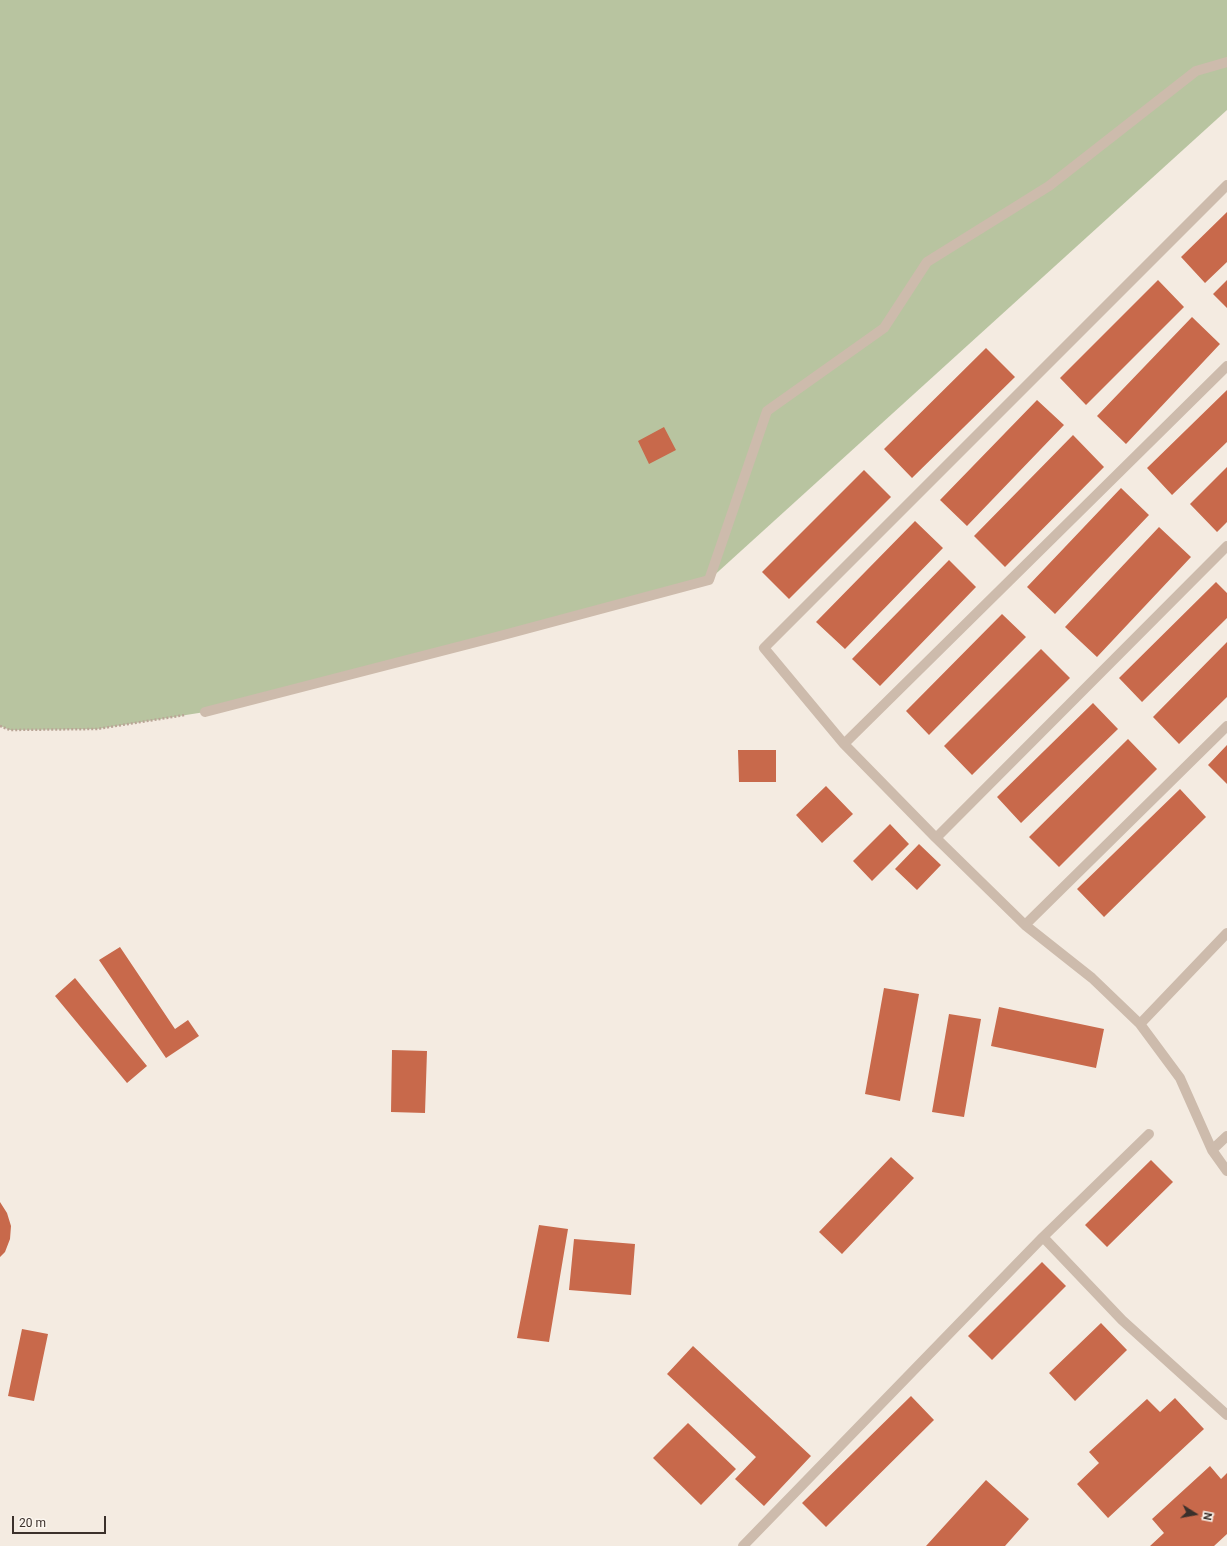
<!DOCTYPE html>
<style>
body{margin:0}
#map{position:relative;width:1227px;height:1546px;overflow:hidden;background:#f4ebe1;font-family:Roboto,sans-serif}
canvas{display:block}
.north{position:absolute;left:1175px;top:1494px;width:40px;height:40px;-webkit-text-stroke:3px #fbf5ee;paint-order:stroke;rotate:101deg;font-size:11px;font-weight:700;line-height:16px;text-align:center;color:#3b302b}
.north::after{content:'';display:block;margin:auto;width:14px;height:18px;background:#3b302b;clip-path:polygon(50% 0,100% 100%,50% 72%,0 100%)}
.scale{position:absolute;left:12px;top:1516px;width:94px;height:18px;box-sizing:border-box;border:2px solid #3b302b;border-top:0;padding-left:5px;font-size:12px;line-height:14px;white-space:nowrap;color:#3b302b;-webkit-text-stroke:3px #fbf5ee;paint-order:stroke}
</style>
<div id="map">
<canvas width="1227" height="1546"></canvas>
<div class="north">N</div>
<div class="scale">20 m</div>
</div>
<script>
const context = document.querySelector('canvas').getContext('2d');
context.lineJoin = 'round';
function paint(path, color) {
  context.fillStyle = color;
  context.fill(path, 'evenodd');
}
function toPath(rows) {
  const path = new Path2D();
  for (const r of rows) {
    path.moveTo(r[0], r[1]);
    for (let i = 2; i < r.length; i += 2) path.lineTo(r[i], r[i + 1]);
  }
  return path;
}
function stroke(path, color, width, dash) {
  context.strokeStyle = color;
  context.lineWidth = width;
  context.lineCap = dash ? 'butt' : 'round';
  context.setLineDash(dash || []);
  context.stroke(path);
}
paint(toPath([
 [0,0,1227,0,1227,110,709,580,205,712,97,729,10,730,0,726]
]), '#b8c4a0');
paint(toPath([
 [1227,212,1227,262,1205,283,1181,257],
 [1158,280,1184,307,1086,405,1060,378],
 [1227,280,1227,308,1213,294],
 [1192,317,1220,344,1126,444,1097,416],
 [986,348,1015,377,912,478,884,449],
 [1227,390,1227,442,1172,495,1147,468],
 [1037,400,1064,425,967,526,940,500],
 [664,427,676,450,649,464,638,441],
 [1073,435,1104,467,1005,567,974,536],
 [1227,467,1227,522,1217,532,1190,504],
 [864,470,891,497,789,599,762,572],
 [1121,488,1149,515,1055,614,1027,587],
 [915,521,943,548,845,649,816,622],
 [1159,527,1191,557,1097,657,1065,627],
 [949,560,976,587,880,686,852,659],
 [1216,582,1227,593,1227,618,1142,702,1119,678],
 [1002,614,1026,637,929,735,906,711],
 [1227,642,1227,697,1179,744,1153,717],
 [1041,649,1070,678,972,775,944,746],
 [1093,703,1118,729,1021,823,997,797],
 [1128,739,1157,769,1059,867,1029,837],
 [1227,745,1227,784,1208,765],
 [738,750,776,750,776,782,739,782],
 [826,786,853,814,822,843,796,815],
 [1180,789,1206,817,1104,917,1077,889],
 [890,824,909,844,872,881,853,861],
 [919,844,941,865,917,890,895,869],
 [120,947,175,1029,188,1020,199,1036,166,1058,99,960],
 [75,978,147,1066,127,1083,55,996],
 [884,988,919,994,900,1101,865,1094],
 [999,1007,1104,1029,1096,1068,991,1046],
 [949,1014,981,1019,964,1117,932,1112],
 [392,1050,427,1051,425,1113,391,1112],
 [891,1157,914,1178,842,1254,819,1232],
 [1151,1160,1173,1182,1107,1247,1085,1225],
 [0,1202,7,1213,11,1226,10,1239,5,1252,0,1257],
 [539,1225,568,1229,549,1342,517,1338],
 [574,1239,635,1244,631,1295,569,1290],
 [1042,1262,1066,1286,992,1360,968,1336],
 [1101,1323,1127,1350,1075,1401,1049,1373],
 [22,1329,48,1334,34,1401,8,1396],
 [693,1346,811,1456,764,1506,735,1479,756,1457,667,1374],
 [911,1396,934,1420,826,1527,802,1503],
 [1175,1398,1204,1429,1108,1518,1077,1484,1099,1463,1089,1452,1147,1399,1160,1412],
 [688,1423,736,1469,701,1505,653,1458],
 [1210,1466,1221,1479,1227,1473,1227,1534,1214,1546,1150,1546,1164,1533,1152,1519],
 [986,1480,1029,1519,1005,1546,926,1546]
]), '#c8694b');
stroke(toPath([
 [0,726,10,730,97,729,185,715]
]), '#b9a596', 2.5, [2, 2]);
stroke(toPath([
 [1227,185,764,648,844,744,936,838,1025,925,1092,978,1140,1024,1180,1078,1212,1150,1227,1171],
 [205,712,496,637,709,580,767,411,884,328,927,262,1049,186,1196,71,1227,62],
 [844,744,1227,366],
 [936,838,1227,546],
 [1025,925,1227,726],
 [1140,1024,1227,933],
 [1212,1150,1227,1136],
 [1043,1237,1122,1320,1227,1415],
 [743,1546,1043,1237,1149,1134]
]), '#cdbbac', 10);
</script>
